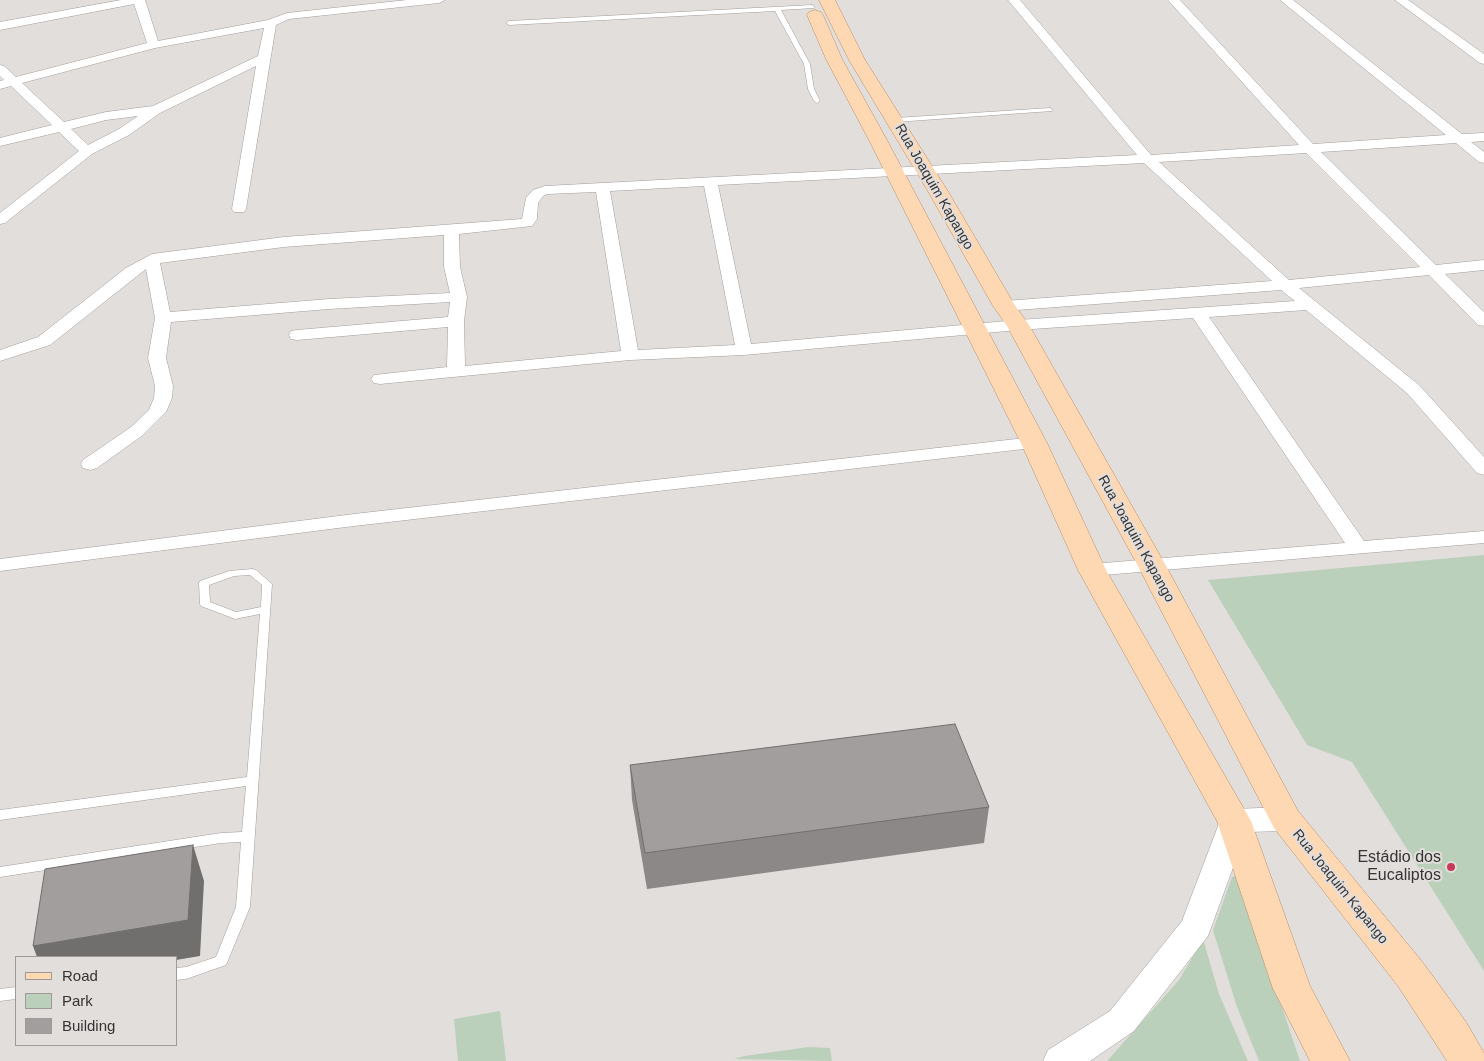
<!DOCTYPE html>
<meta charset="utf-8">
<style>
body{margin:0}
#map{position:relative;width:1484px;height:1061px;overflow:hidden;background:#e2dedc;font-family:Helvetica,sans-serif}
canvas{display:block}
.legend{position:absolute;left:15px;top:956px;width:162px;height:90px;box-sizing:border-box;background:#e2dedc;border:1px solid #9d9a98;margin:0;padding:6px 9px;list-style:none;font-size:15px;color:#353333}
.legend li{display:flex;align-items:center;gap:10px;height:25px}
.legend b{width:25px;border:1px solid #9d9a98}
</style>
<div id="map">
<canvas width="1484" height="1061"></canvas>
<ul class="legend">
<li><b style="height:6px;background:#fed7b3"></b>Road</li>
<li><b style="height:14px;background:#bbd0ba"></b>Park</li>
<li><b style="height:14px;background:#a29e9d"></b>Building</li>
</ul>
</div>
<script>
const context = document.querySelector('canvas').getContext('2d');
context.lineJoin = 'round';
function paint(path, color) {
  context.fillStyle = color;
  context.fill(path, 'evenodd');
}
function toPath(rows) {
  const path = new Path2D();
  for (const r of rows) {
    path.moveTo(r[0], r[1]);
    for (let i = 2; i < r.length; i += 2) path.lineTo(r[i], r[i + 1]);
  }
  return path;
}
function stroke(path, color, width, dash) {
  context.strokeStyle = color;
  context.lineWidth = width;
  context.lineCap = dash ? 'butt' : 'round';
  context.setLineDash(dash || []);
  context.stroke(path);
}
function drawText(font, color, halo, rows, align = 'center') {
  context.font = font + ' Helvetica,sans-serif';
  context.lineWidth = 4;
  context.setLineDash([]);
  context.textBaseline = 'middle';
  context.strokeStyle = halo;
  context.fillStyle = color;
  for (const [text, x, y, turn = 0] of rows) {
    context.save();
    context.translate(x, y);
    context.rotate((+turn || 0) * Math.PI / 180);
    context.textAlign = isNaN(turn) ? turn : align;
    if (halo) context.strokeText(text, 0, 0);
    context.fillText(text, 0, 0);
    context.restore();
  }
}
paint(toPath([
 [1484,555,1484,971,1352,762,1307,745,1208,580],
 [1235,876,1239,878,1300,1061,1259,1061,1237,1007,1213,930,1232,877],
 [1203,939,1219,994,1248,1061,1107,1061,1179,980],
 [500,1011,506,1061,458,1061,454,1019],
 [809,1047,830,1048,832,1061,734,1059,744,1056]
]), '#bbd0ba');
const service = toPath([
 [812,5,815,7,814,8,781,10,810,64,814,89,820,101,817,103,814,101,808,89,804,64,775,11,509,25,506,23,509,21,812,5],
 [1050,108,1053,110,1052,111,895,122,892,120,895,118,1050,108],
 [252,569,256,570,272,584,250,907,226,965,186,979,176,980,176,968,186,967,216,957,236,907,241,842,221,843,0,877,0,867,221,833,242,832,246,786,0,820,0,810,247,777,260,614,235,619,201,606,200,604,199,583,200,581,229,571,252,569],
 [250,575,262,585,261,607,236,612,210,602,209,585,234,576,250,575],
 [16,987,16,999,0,1001,0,989,16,987]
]);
const minor = toPath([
 [121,0,145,0,158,41,268,20,287,13,407,0,445,0,439,3,289,19,276,25,246,209,244,212,234,212,232,209,256,66,160,113,129,135,92,154,5,223,0,224,0,213,79,151,59,132,0,146,0,138,52,125,11,86,0,89,0,81,4,80,0,76,0,65,4,66,16,77,147,43,134,4,0,30,0,22,121,0],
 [264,28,258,56,153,106,106,112,64,122,22,83,155,48,264,28],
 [138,116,119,129,88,145,71,129,106,120,138,116],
 [1008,0,1020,0,1151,155,1299,145,1168,0,1180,0,1313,144,1446,135,1280,0,1293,0,1462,134,1484,133,1484,141,1471,142,1484,152,1484,163,1479,162,1456,143,1321,152,1436,265,1484,260,1484,270,1445,274,1484,312,1484,326,1478,325,1429,275,1299,288,1419,385,1484,457,1484,475,1477,473,1407,393,1306,310,1209,317,1364,541,1484,531,1484,543,1092,576,1085,575,1082,570,1085,565,1092,564,1345,543,1193,318,1018,330,744,355,630,360,380,384,374,383,371,379,374,375,447,367,448,327,297,340,291,339,289,335,291,331,297,330,448,317,450,302,329,309,171,322,166,358,173,386,172,398,166,412,143,435,97,468,90,470,83,468,81,464,83,460,131,427,149,410,154,398,155,386,148,358,155,318,146,269,50,345,0,361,0,350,38,337,126,268,152,254,284,237,522,219,526,198,533,190,545,186,1137,155,1008,0],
 [1306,153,1420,267,1289,280,1159,162,1306,153],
 [1144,163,1272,281,1004,301,998,303,996,306,998,309,1004,311,1281,290,1295,301,1018,320,751,344,718,185,1144,163],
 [704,186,735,345,638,350,610,191,704,186],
 [596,192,621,351,465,366,464,321,467,297,460,267,459,234,532,226,537,219,538,203,543,196,547,194,596,192],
 [444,235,444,267,450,293,329,299,170,312,160,263,284,247,444,235],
 [1395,0,1408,0,1484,54,1484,64,1480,63,1395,0],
 [1034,437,1041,439,1043,443,1041,447,354,526,0,571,0,559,354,514,1034,437]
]);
const tertiary = toPath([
 [1286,807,1297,811,1301,819,1297,827,1286,831,1246,832,1208,936,1134,1031,1090,1061,1043,1061,1048,1050,1110,1011,1182,921,1223,813,1234,809,1286,807]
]);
const primary = toPath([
 [819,0,835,0,865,60,949,193,1014,304,1029,325,1166,566,1298,811,1424,964,1466,1022,1484,1053,1484,1061,1447,1061,1398,986,1274,828,1138,566,1007,326,993,306,929,193,849,60,819,0],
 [815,10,821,12,823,15,842,59,888,142,1047,443,1106,570,1251,821,1310,986,1350,1061,1310,1061,1279,1000,1273,989,1217,821,1078,570,1021,443,870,142,826,59,807,15,809,12,815,10]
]);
stroke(service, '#a19d9b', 1);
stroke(minor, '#a19d9b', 1);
stroke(tertiary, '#a19d9b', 1);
stroke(primary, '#b88d66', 1);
paint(service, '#fff');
paint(minor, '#fff');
paint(tertiary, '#fff');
paint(primary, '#fed7b3');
paint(toPath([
 [630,765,989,807,984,843,647,889,632,800]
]), '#8b8887');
paint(toPath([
 [193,845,204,881,200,956,176,960,176,957,37,957,33,946]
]), '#716f6e');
const building = toPath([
 [955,724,989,807,645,853,630,765,955,724],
 [193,845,188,920,33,946,45,869,193,845]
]);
paint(building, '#a29e9d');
stroke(building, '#716f6e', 1);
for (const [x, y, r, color] of [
 [1451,867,5,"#c8395a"]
]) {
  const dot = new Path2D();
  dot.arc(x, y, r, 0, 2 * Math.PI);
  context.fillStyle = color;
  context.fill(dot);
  stroke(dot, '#e2dedc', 2);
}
drawText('14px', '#353333', '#e2dedc', [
 ["Rua Joaquim Kapango",934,187,60],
 ["Rua Joaquim Kapango",1136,539,61],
 ["Rua Joaquim Kapango",1340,887,51]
]);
drawText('16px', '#353333', '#e2dedc', [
 ["Estádio dos",1441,858],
 ["Eucaliptos",1441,876]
], 'right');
</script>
